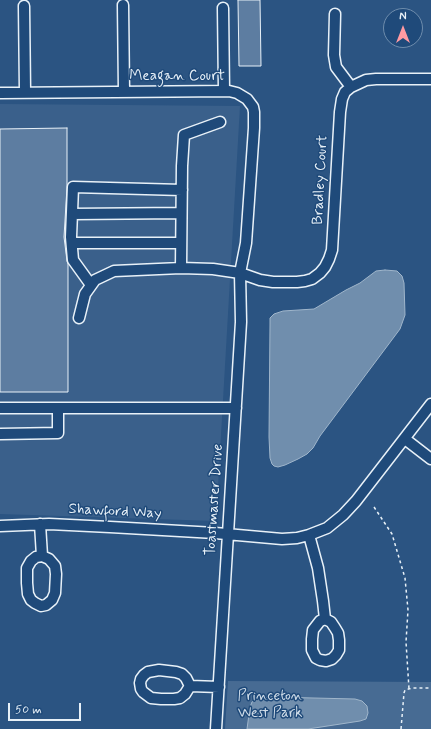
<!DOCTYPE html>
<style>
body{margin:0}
#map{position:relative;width:431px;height:729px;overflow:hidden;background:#2b5482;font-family:Mynerve,sans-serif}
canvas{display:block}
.north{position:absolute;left:383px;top:8px;width:40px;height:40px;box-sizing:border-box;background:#1f4a7a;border:1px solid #6f8dac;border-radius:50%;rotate:0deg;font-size:11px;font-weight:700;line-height:16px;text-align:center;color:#e8f1f8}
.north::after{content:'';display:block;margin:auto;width:14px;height:18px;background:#ff9aa2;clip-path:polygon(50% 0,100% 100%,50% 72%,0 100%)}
.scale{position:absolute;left:8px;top:703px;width:73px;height:18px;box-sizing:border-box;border:2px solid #e8f1f8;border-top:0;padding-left:5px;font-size:12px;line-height:14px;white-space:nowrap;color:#e8f1f8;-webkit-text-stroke:3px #1f4a7a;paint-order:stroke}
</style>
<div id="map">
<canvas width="431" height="729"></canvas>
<div class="north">N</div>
<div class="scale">50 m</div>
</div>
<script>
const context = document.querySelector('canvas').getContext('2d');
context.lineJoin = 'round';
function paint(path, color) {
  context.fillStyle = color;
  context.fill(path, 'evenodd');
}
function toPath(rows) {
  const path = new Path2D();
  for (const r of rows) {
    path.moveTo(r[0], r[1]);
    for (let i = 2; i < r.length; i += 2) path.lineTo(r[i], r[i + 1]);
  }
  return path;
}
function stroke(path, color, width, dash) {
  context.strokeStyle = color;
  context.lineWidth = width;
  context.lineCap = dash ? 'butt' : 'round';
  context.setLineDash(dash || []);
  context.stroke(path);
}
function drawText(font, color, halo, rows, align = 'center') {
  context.font = font + ' Mynerve,sans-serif';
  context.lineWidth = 3;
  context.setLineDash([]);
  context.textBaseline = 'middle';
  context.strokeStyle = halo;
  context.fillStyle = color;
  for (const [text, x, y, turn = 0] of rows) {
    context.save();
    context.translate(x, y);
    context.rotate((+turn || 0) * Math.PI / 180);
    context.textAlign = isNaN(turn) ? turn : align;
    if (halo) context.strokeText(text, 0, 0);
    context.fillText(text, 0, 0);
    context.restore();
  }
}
paint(toPath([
 [0,104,240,106,216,521,0,514]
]), '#3a608b');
paint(toPath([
 [228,681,431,682,431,729,225,729]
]), '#476b93');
const water = toPath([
 [385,270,397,271,402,276,404,283,405,315,400,329,320,436,313,448,307,454,298,459,285,465,278,467,274,466,272,464,270,458,269,437,270,324,270,318,274,314,283,311,314,309,346,290,360,283,376,271,385,270],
 [272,697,355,699,362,701,367,706,368,713,366,719,360,721,308,729,247,729,250,707,252,702,255,700,260,698,272,697]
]);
paint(water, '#708ead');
stroke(water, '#a0b6cb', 1);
const building = toPath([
 [238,0,260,0,261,66,239,66,238,0],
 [67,128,67,187,64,237,67,261,68,264,68,392,0,392,0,129,67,128]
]);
paint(building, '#5d7da1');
stroke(building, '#e8f1f8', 1);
const minor = toPath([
 [123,5,124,92],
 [24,6,25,92],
 [223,8,224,91],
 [335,14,334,55,336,67,351,87],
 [0,93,229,91,237,93,247,99,253,107,254,112,254,128,246,243,240,273,241,322,216,729],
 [72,214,181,213],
 [72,243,181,243],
 [181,268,182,166,184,135,220,122],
 [91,285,73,260,71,237,73,187,182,190],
 [79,318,85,294,95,280,114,271,181,268,213,269,240,273,260,280,273,282,297,282,305,281,312,279,320,273,325,267,329,259,332,250,340,112,342,99,345,92,351,87,366,80,376,79,431,79],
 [0,408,236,408],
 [0,434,58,433,58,408],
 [405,439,431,459],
 [40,524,42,556],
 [0,526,49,524,110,527,215,533,282,539,297,538,309,535,327,528,343,515,356,501,431,404],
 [309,535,318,568,323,601,325,619,331,622,335,628,338,633,339,640,339,650,336,655,332,659,326,661,320,660,316,658,312,650,312,639,313,630,320,621,325,619],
 [42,556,49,559,55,566,56,574,55,593,52,600,46,605,41,606,35,603,31,600,28,594,27,583,27,568,31,561,36,557,42,556],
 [159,670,176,672,182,674,186,678,190,686,185,694,180,698,174,699,161,699,151,698,143,692,141,689,140,683,141,679,144,675,148,672,159,670],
 [190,686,219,687]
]);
stroke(minor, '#e8f1f8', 13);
stroke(toPath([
 [374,507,392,534,405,578,408,610,406,642,409,689],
 [401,729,404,693,405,690,413,688,431,688]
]), '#e8f1f8', 1.5, [3, 3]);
stroke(minor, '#1f4a7a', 10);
drawText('15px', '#e8f1f8', '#1f4a7a', [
 ["Meagan Court",177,77],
 ["Bradley Court",321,180,-87],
 ["Toastmaster Drive",215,500,-86],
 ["Shawford Way",115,512,3]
]);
drawText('15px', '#d0dde9', '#1f4a7a', [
 ["Princeton",270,697],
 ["West Park",270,714]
]);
</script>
